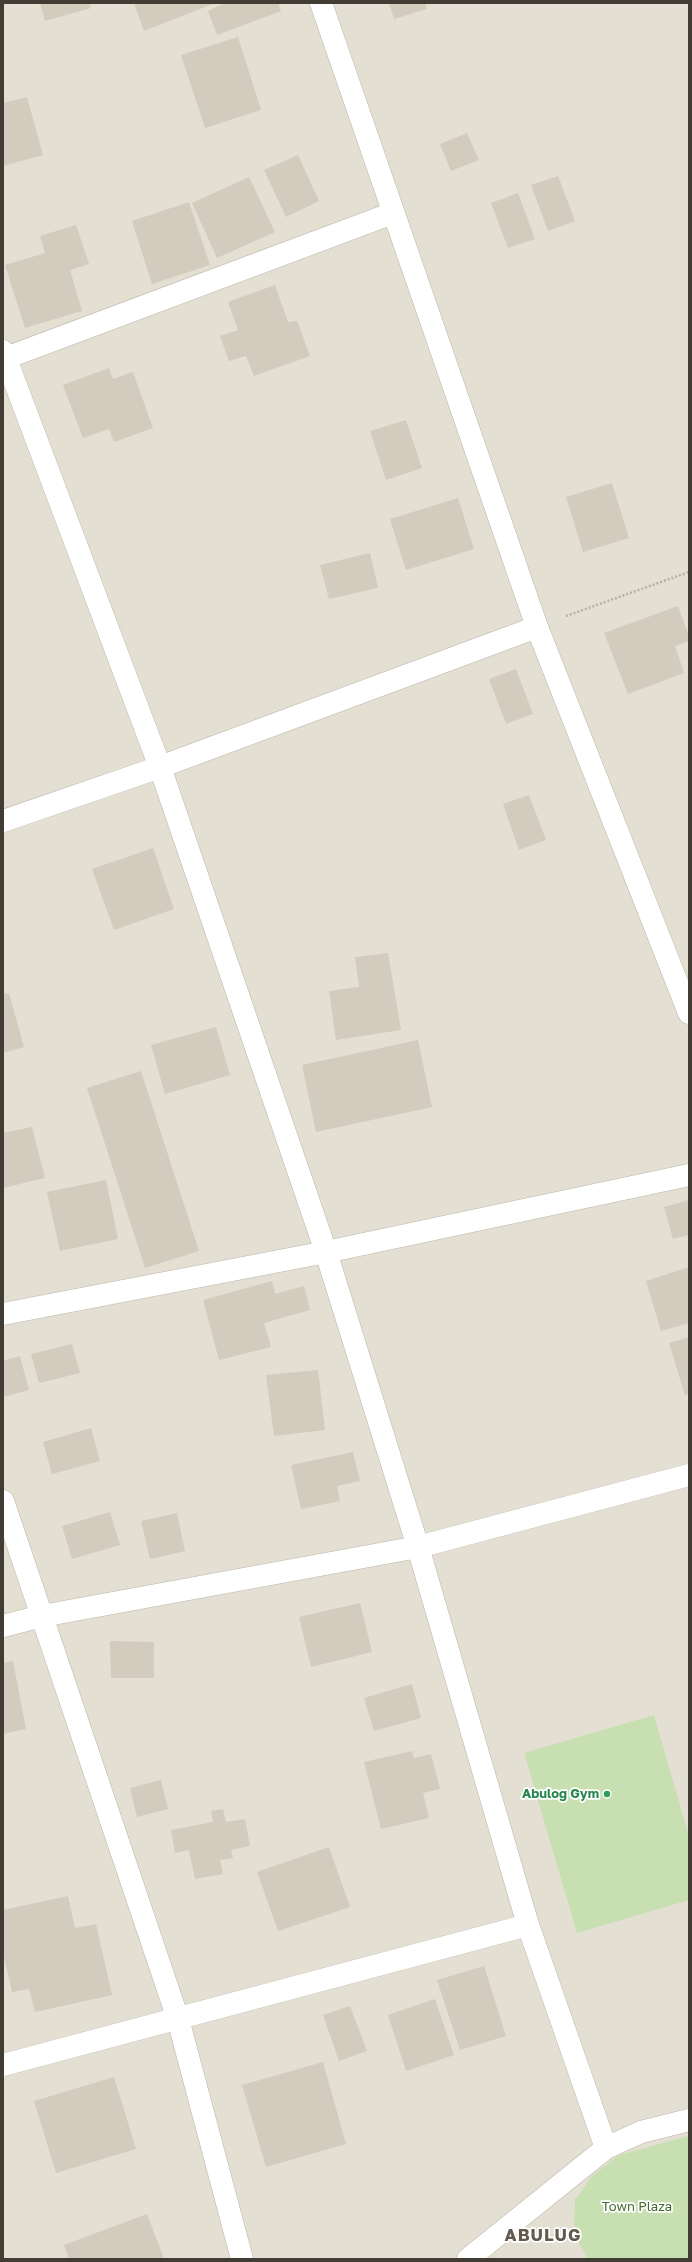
<!DOCTYPE html>
<style>
body{margin:0}
#map{position:relative;width:692px;height:2262px;overflow:hidden;background:#f0ede4;font-family:"Golos Text",sans-serif}
canvas{display:block}
.frame{position:absolute;inset:0;border:4px solid #413d35;pointer-events:none}
</style>
<div id="map">
<canvas width="692" height="2262"></canvas>
<div class="frame"></div>
</div>
<script>
const context = document.querySelector('canvas').getContext('2d');
context.lineJoin = 'round';
function paint(path, color) {
  context.fillStyle = color;
  context.fill(path, 'evenodd');
}
function toPath(rows) {
  const path = new Path2D();
  for (const r of rows) {
    path.moveTo(r[0], r[1]);
    for (let i = 2; i < r.length; i += 2) path.lineTo(r[i], r[i + 1]);
  }
  return path;
}
function stroke(path, color, width, dash) {
  context.strokeStyle = color;
  context.lineWidth = width;
  context.lineCap = dash ? 'butt' : 'round';
  context.setLineDash(dash || []);
  context.stroke(path);
}
function drawText(font, color, halo, rows, align = 'center') {
  context.font = font + ' "Golos Text",sans-serif';
  context.lineWidth = 3.5;
  context.setLineDash([]);
  context.textBaseline = 'middle';
  context.strokeStyle = halo;
  context.fillStyle = color;
  for (const [text, x, y, turn = 0] of rows) {
    context.save();
    context.translate(x, y);
    context.rotate((+turn || 0) * Math.PI / 180);
    context.textAlign = isNaN(turn) ? turn : align;
    if (halo) context.strokeText(text, 0, 0);
    context.fillText(text, 0, 0);
    context.restore();
  }
}
paint(toPath([
 [3,3,689,3,689,2259,3,2259]
]), '#e3dfd3');
paint(toPath([
 [654,1715,689,1836,689,1900,577,1933,524,1753],
 [689,2136,689,2259,588,2259,574,2235,575,2200,592,2176,619,2155]
]), '#c8e0b1');
paint(toPath([
 [40,3,89,3,91,8,45,21],
 [134,3,215,3,144,31],
 [225,3,278,3,281,11,217,35,208,11],
 [389,3,425,3,427,9,394,19],
 [238,37,261,110,205,128,181,55],
 [27,97,43,155,3,166,3,103],
 [467,133,479,160,451,171,440,144],
 [298,155,319,201,286,217,264,170],
 [558,176,575,221,548,231,531,185],
 [249,177,275,232,217,258,192,203],
 [518,193,535,239,508,248,491,203],
 [189,202,210,265,152,284,132,221],
 [76,225,89,264,70,270,82,311,25,328,5,265,45,253,40,236],
 [275,285,288,322,297,321,310,356,254,376,246,356,229,361,220,336,238,330,228,302],
 [109,368,113,379,133,372,153,428,114,442,109,429,83,438,63,385],
 [406,420,422,468,386,480,370,431],
 [612,483,629,538,583,552,566,497],
 [458,498,474,549,406,570,390,519],
 [370,553,378,588,329,599,320,565],
 [678,606,689,636,689,641,675,646,684,673,628,694,604,633],
 [516,669,533,714,506,724,489,679],
 [529,795,546,840,519,850,503,804],
 [153,848,174,909,114,930,92,869],
 [388,953,401,1030,336,1040,329,991,359,987,355,957],
 [9,993,24,1047,3,1053,3,994],
 [216,1027,230,1075,165,1094,151,1045],
 [418,1040,432,1107,316,1132,302,1065],
 [141,1071,199,1251,145,1268,87,1088],
 [32,1127,45,1178,3,1188,3,1133],
 [106,1180,118,1239,60,1251,47,1192],
 [689,1200,689,1235,673,1239,664,1207],
 [689,1267,689,1323,661,1331,646,1281],
 [272,1281,275,1294,304,1286,310,1310,264,1323,271,1347,219,1360,203,1300],
 [689,1337,689,1394,685,1395,669,1343],
 [72,1344,80,1373,39,1383,31,1354],
 [20,1356,29,1390,3,1397,3,1361],
 [318,1370,325,1430,274,1436,266,1375],
 [91,1428,100,1461,52,1474,43,1442],
 [353,1452,360,1481,337,1486,340,1501,301,1509,291,1465],
 [110,1512,120,1545,72,1559,62,1526],
 [177,1513,185,1551,150,1559,141,1521],
 [360,1603,372,1652,311,1667,299,1617],
 [110,1641,154,1642,154,1678,111,1678],
 [13,1661,26,1729,3,1734,3,1663],
 [412,1684,421,1718,374,1731,364,1698],
 [412,1751,414,1758,431,1754,440,1789,423,1793,429,1818,381,1829,364,1762],
 [161,1780,168,1809,137,1817,130,1788],
 [223,1809,226,1822,245,1819,250,1846,231,1850,233,1858,220,1860,223,1874,195,1879,189,1850,175,1853,171,1830,213,1822,211,1811],
 [329,1847,350,1907,278,1931,257,1872],
 [68,1896,75,1928,96,1924,112,1995,35,2012,29,1989,12,1992,3,1952,3,1910],
 [484,1966,506,2036,460,2050,437,1980],
 [435,1999,454,2055,406,2071,388,2015],
 [350,2006,367,2051,339,2061,323,2015],
 [323,2062,346,2144,266,2167,242,2085],
 [114,2077,136,2149,56,2173,34,2101],
 [147,2214,164,2259,69,2259,64,2245]
]), '#d3cbbe');
const street = toPath([
 [321,3,537,627,689,1013],
 [3,351,160,767,326,1252,418,1547,528,1925,606,2148],
 [3,359,393,213],
 [3,821,160,767,537,627],
 [3,1314,326,1252,689,1175],
 [3,1501,178,2019,242,2259],
 [3,1626,42,1616,418,1547,689,1475],
 [3,2065,528,1925],
 [468,2259,606,2148,641,2132,689,2120]
]);
stroke(street, '#bdb7ab', 23);
stroke(toPath([
 [566,616,689,572]
]), '#bab09b', 2.5, [2, 2]);
stroke(street, '#fff', 22);
for (const [x, y, r, color] of [
 [607,1794,4,"#2e9e5b"]
]) {
  const dot = new Path2D();
  dot.arc(x, y, r, 0, 2 * Math.PI);
  context.fillStyle = color;
  context.fill(dot);
  stroke(dot, '#fff', 1.5);
}
drawText('bold 13px', '#27864d', '#fff', [
 ["Abulog Gym",599,1794]
], 'right');
drawText('13px', '#436b2f', '#fff', [
 ["Town Plaza",637,2207]
]);
context.letterSpacing = '1px';
drawText('bold 17px', '#625b4d', '#fff', [
 ["ABULUG",543,2236]
]);
context.letterSpacing = '0px';
</script>
